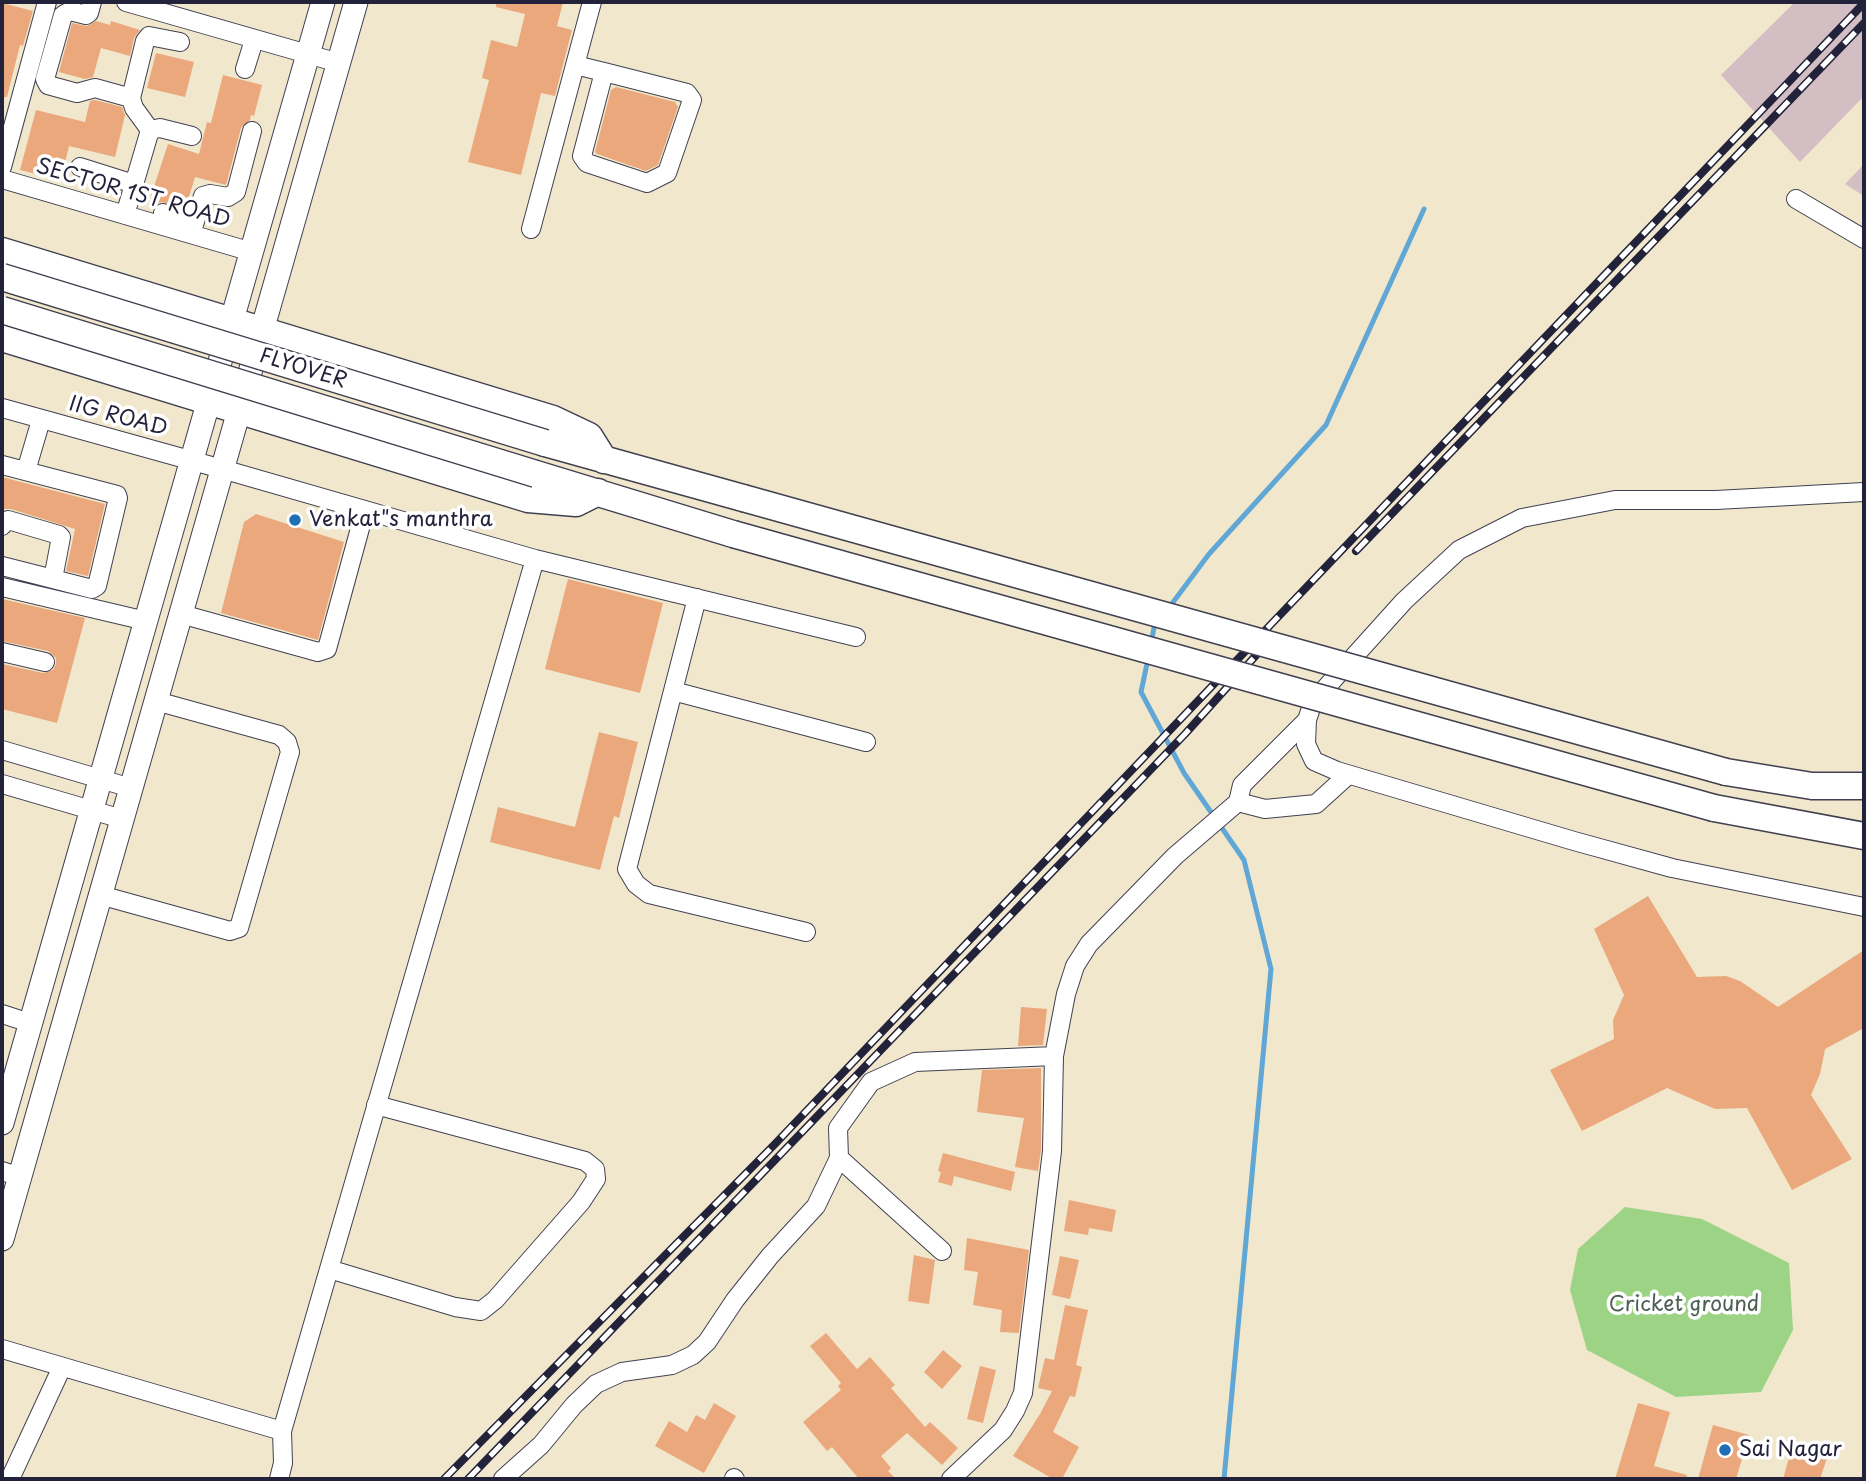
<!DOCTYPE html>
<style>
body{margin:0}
#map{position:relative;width:1866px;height:1481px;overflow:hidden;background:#f0e7cc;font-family:"Playpen Sans",sans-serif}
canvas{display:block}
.frame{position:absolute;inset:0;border:4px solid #22223b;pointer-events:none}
</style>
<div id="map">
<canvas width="1866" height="1481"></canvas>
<div class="frame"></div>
</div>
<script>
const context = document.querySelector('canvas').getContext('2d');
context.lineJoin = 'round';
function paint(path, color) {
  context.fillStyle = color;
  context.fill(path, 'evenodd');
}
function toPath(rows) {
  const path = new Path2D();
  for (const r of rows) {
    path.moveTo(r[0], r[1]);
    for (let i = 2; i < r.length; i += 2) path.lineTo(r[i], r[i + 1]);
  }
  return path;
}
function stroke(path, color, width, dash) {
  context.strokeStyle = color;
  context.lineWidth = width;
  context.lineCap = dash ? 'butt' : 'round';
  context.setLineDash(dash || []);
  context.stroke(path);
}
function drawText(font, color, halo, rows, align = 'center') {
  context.font = font + ' "Playpen Sans",sans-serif';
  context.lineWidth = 7;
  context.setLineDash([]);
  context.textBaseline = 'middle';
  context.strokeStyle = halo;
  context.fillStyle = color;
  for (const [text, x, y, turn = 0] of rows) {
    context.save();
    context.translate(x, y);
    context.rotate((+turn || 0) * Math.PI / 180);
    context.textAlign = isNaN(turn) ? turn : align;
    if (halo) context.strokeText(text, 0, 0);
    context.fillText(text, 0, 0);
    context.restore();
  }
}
paint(toPath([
 [1795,2,1864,2,1864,96,1800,162,1721,75],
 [1864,164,1864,196,1845,184]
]), '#d2bec3');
paint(toPath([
 [1625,1207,1702,1219,1789,1263,1793,1330,1761,1392,1676,1397,1587,1350,1570,1290,1578,1249]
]), '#9dd385');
stroke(toPath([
 [1168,609,1209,554,1326,425,1424,209],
 [1151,643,1154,628,1158,623],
 [1148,659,1141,692,1184,773,1244,860,1271,969,1224,1479]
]), '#60a7d6', 5);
paint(toPath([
 [496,2,563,2,557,26,572,30,555,96,541,93,521,175,468,162,489,80,482,78,491,40,517,47,525,14,496,7],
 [2,3,33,11,23,46,20,45,7,97,2,97],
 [96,21,110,25,111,21,140,30,134,38,130,56,101,48,93,77,85,79,59,72,72,23,87,26],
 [156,53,194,62,185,97,147,88],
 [223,75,262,85,254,116,251,115,250,120,241,128,226,185,195,177,188,200,178,206,161,202,154,207,148,205,168,144,199,154,207,122,211,123],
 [616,87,675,102,678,107,658,165,646,171,597,154,595,152,611,90],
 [95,100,122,107,125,115,115,157,69,146,61,180,20,170,36,110,85,122,90,101],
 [2,477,105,504,88,576,66,571,75,529,11,509,2,509],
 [256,514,344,542,318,640,221,613,244,522],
 [568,579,663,603,640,693,545,669],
 [2,599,85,618,57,723,2,709,2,664,43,673,53,670,56,664,56,658,48,651,2,641],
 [599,732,638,742,619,818,614,816,600,870,490,842,498,807,575,827],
 [1648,896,1697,977,1726,976,1740,981,1778,1007,1864,950,1864,1028,1825,1049,1820,1074,1811,1095,1852,1159,1792,1190,1747,1108,1715,1109,1667,1088,1582,1131,1550,1070,1614,1039,1613,1020,1624,995,1594,929],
 [1021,1007,1047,1009,1043,1045,1018,1046],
 [1041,1068,1041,1150,1038,1171,1015,1167,1024,1118,977,1112,982,1070],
 [943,1153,1015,1172,1011,1191,954,1176,952,1186,938,1182,941,1172,938,1171],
 [1069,1200,1116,1210,1112,1232,1089,1228,1088,1235,1064,1231],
 [967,1238,1029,1250,1019,1333,1000,1332,1002,1310,973,1305,978,1272,964,1270],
 [914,1255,935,1260,929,1304,908,1301],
 [1060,1256,1079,1260,1070,1299,1052,1295],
 [1065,1305,1088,1310,1076,1365,1082,1367,1075,1397,1070,1396,1053,1432,1079,1447,1062,1479,1053,1479,1013,1456,1040,1414,1052,1391,1038,1388,1045,1358,1054,1360],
 [826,1333,857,1369,870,1357,895,1385,891,1388,925,1427,930,1422,958,1448,942,1465,907,1433,881,1456,891,1468,888,1471,896,1479,859,1479,832,1447,827,1451,803,1422,841,1390,838,1386,841,1383,810,1346],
 [943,1350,962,1366,942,1389,924,1372],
 [980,1366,996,1370,983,1423,967,1419],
 [714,1403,736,1416,704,1473,655,1446,669,1421,687,1432,696,1415,705,1420],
 [1638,1403,1670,1412,1654,1466,1687,1475,1686,1479,1615,1479],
 [1713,1425,1749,1435,1736,1479,1698,1479],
 [1792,1447,1827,1458,1820,1479,1783,1479]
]), '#eaa87c');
const minor = toPath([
 [92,2,89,13,86,15,70,11,63,15,45,79,48,85,77,93,95,88,131,98,134,108,150,130,125,215],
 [126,2,339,63],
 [575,65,604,72,687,93,692,100,667,173,647,183,587,163,582,156,604,72],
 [245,69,254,40],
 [131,98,145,41,149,36,180,42],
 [150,130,160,128,192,136],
 [2,167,47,2],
 [80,167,134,184],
 [2,179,252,252],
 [1796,199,1864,239],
 [163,213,183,219,187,212,198,209],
 [531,229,592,2],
 [191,234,203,196,210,194,228,197,236,192,252,131],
 [2,408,222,469,535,559,282,1431,2,1349],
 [2,465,117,495,118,498,97,586,92,589,53,579,61,537,59,535,8,520,3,522,2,526],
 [26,471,41,420],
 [1864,492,1716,500,1615,500,1522,518,1459,550,1404,601,1313,702,1307,720,1306,744,1314,761,1337,771,1574,841,1672,868,1864,907],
 [535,559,856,637],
 [2,566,53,579],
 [2,587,146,621],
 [697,598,627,869,636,884,649,894,806,932],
 [181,614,318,652,327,649,365,510],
 [2,652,45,662],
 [673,691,866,742],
 [2,750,131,788],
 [2,784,122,819],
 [1238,802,1265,809,1316,804,1348,775],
 [100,895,230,931,239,928,290,752,287,742,279,735,156,701],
 [2,1014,30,1023],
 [839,1158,942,1251],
 [2,1171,20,1177],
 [329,1269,455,1307,481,1311,495,1300,581,1202,596,1179,595,1169,585,1161,376,1105],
 [734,1478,735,1479],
 [10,1479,62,1367],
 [279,1479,283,1463,282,1431],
 [503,1479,541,1445,574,1405,596,1384,622,1372,672,1365,693,1355,707,1342,735,1300,770,1256,816,1206,839,1158,838,1128,871,1082,915,1062,1054,1056],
 [951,1479,1003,1430,1015,1411,1023,1393,1052,1151,1054,1056,1066,994,1075,966,1089,944,1175,856,1238,802,1242,785,1307,720]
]);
const major = toPath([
 [2,1123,323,2],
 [2,1239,356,2]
]);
const highway = toPath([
 [2,251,553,419,589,436,604,460],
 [2,338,528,499,576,503,598,492],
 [545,443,743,498],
 [536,474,733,534],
 [1726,772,1812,786,1864,786],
 [1714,808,1864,836]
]);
stroke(minor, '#414051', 20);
stroke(major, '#414051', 25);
stroke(highway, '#414051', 29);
stroke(minor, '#fff', 18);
stroke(major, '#fff', 23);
stroke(highway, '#fff', 26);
const rail = toPath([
 [1356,551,1864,23],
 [444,1479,774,1145,1864,3],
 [468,1479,1185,734,1259,652]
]);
stroke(rail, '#22223b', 8);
stroke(rail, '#fff', 5, [16]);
const highwayBridge = toPath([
 [2,277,545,443],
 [2,310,536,474],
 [743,498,1726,772],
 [733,534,1714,808]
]);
stroke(highwayBridge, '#414051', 29, []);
stroke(highwayBridge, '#fff', 26);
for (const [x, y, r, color] of [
 [295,520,7,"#1f6fb2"],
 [1725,1450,7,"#1f6fb2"]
]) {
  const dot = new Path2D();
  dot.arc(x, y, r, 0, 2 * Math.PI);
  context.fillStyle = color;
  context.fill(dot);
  stroke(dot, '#fff', 2.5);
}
drawText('21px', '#22223b', '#fff', [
 ["SECTOR 1ST ROAD",133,194,16],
 ["FLYOVER",303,369,17],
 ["IIG ROAD",118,417,15]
]);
drawText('21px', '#22223b', '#fff', [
 ["Venkat\"s manthra",309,520],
 ["Sai Nagar",1739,1450]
], 'left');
drawText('21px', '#4d6055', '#fff', [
 ["Cricket ground",1684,1305]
]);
</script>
